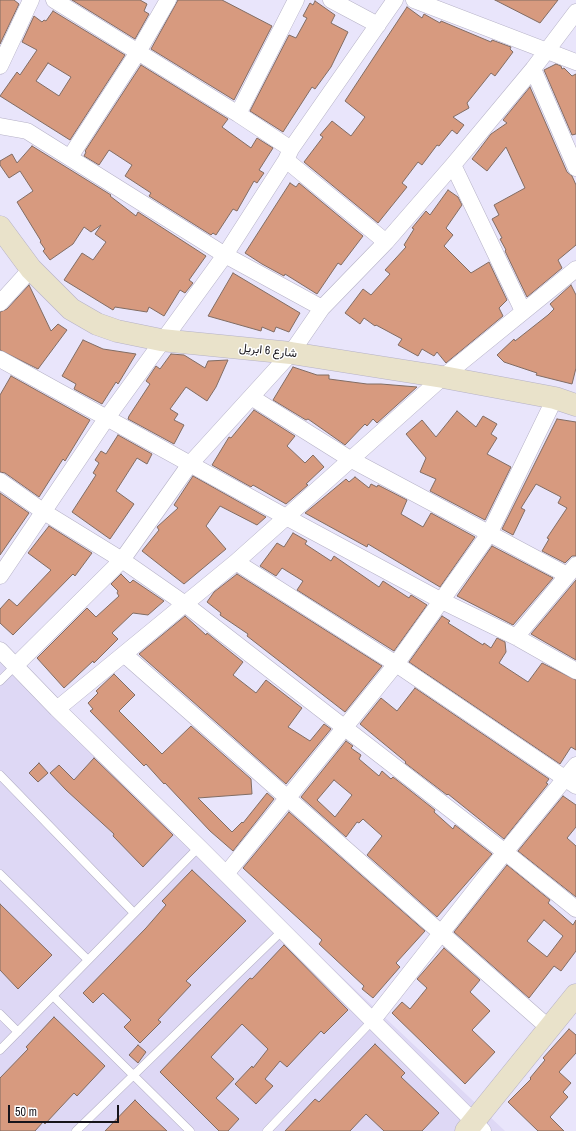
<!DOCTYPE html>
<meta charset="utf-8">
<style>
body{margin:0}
#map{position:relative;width:576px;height:1131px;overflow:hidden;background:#e9e5fb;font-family:"Archivo Narrow",sans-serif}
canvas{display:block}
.scale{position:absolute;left:8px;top:1105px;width:111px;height:18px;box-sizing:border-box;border:2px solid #16141b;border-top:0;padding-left:5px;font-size:12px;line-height:14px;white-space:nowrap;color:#16141b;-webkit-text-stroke:3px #fff;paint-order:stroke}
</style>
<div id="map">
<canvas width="576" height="1131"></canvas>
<div class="scale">50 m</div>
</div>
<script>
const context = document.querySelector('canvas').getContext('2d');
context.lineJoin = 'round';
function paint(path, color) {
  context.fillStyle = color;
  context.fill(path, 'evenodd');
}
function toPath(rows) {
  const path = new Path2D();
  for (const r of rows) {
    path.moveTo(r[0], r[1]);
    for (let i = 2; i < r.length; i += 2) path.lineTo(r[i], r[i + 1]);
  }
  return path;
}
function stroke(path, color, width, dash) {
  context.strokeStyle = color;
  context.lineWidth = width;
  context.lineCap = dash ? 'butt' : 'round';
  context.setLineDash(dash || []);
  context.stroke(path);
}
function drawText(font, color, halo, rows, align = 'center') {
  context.font = font + ' "Archivo Narrow",Vazirmatn,sans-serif';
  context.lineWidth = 3;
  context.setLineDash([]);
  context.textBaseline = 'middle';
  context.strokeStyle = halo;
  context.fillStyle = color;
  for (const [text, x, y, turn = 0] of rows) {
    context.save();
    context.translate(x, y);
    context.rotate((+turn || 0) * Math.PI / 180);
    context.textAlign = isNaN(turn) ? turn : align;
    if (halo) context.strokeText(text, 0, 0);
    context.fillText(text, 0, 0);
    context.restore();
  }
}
paint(toPath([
 [0,654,505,1131,0,1131]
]), '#ded8f5');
const building = toPath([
 [0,0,14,0,19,4,0,44,0,0],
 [72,0,140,0,147,4,144,11,149,14,135,39,72,0],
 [178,0,222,0,272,26,234,100,151,49,178,0],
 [495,0,558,0,540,23,495,0],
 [315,1,335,15,331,23,348,32,331,67,315,89,312,87,283,132,250,111,289,35,296,38,307,18,303,16,310,3,313,5,315,1],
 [407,7,422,18,424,14,440,23,441,21,491,42,492,40,511,47,510,49,513,52,495,76,491,73,467,103,469,108,453,117,464,125,457,134,452,130,439,146,437,145,422,165,418,162,402,183,407,187,378,223,304,162,323,137,320,135,332,121,351,136,365,117,345,101,407,7],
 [53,11,125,55,70,140,0,96,17,72,20,75,37,50,22,42,34,16,42,22,44,20,46,21,53,11],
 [48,63,71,77,59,96,36,81,48,63],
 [556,64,561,66,562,69,564,68,572,76,576,74,576,134,572,135,544,70,556,64],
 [141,65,228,119,222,127,251,148,257,138,273,148,259,170,264,173,257,183,254,181,237,211,233,209,216,235,213,233,211,235,149,196,151,193,125,176,132,165,109,150,99,165,84,156,86,152,85,151,141,65],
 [530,87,567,172,572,176,576,185,576,245,558,260,562,268,527,297,505,251,506,250,500,239,502,238,492,219,499,215,494,205,525,188,506,147,487,171,472,159,491,134,507,123,503,120,530,87],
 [32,146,111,195,110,196,136,216,138,212,206,256,189,280,193,283,185,293,180,290,164,316,149,307,147,312,115,307,113,310,64,280,82,253,93,260,106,242,95,234,101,225,91,232,84,227,73,244,50,260,43,251,45,249,40,242,41,241,17,202,33,191,20,171,9,178,0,165,0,161,12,154,17,163,32,146],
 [290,183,296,187,299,183,363,236,341,265,338,263,317,294,285,274,284,276,262,264,245,253,290,183],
 [448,190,458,197,462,205,446,228,453,235,444,246,471,273,489,262,507,300,499,308,503,316,446,363,437,352,434,356,422,349,418,356,398,345,402,339,376,325,375,326,364,318,360,324,345,313,363,289,371,295,390,274,385,270,406,247,404,245,414,229,412,228,426,211,430,215,448,190],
 [233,273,300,313,289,332,276,327,274,332,262,327,261,331,208,316,233,273],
 [29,285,51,331,58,324,67,330,38,369,0,350,0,312,7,309,29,285],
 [571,285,576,295,576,368,572,384,536,375,537,373,504,362,497,355,514,339,515,341,548,315,554,309,550,304,571,285],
 [83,340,103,349,136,354,118,384,116,382,102,404,74,389,76,384,62,376,83,340],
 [171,354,184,355,205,368,208,361,228,360,216,387,207,401,186,387,170,409,178,414,174,420,184,425,174,444,128,419,129,416,150,384,146,381,156,366,160,369,171,354],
 [293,367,317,375,329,375,329,379,367,384,381,384,417,387,377,423,373,419,367,426,365,424,345,445,308,419,306,420,273,400,293,367],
 [11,376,90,420,65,461,63,459,39,497,5,473,0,472,0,395,11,376],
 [254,410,295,436,287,446,305,463,313,455,324,467,306,484,308,485,286,504,253,485,251,487,212,465,229,437,231,438,254,410],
 [457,411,476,427,483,416,497,424,491,434,497,438,487,454,511,467,485,520,430,491,436,479,420,472,426,458,406,434,422,420,436,437,457,411],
 [557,419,576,422,576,556,572,556,565,563,542,551,549,539,547,538,567,508,558,503,561,497,536,484,521,508,525,510,513,535,502,529,557,419],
 [118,435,152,454,147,464,137,458,116,491,134,504,110,539,72,512,96,475,93,473,99,463,95,460,101,451,106,454,118,435],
 [193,476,266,517,257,525,220,506,206,526,226,549,184,584,142,551,159,530,157,527,178,508,174,505,193,476],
 [355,477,369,488,371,484,377,487,378,485,407,500,401,514,423,527,431,513,475,537,440,587,368,544,367,547,305,513,346,479,349,482,355,477],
 [0,493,29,513,0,555,0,493],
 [49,526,92,553,75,576,73,574,13,635,0,623,0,609,9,599,17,606,51,570,28,553,49,526],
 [293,533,307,541,305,544,331,561,334,556,379,587,383,581,409,598,411,595,427,605,394,651,297,590,303,581,282,568,276,576,260,566,277,543,284,547,293,533],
 [492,546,553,578,513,625,457,596,492,546],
 [121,574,130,583,133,580,164,601,148,615,133,613,112,633,118,639,94,663,93,661,64,688,37,658,87,608,96,617,119,596,117,593,118,591,111,584,121,574],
 [237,574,382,666,345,712,247,636,248,634,220,615,221,613,207,602,214,592,237,574],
 [576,580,576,660,531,634,576,580],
 [185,616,206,635,207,633,243,662,233,675,256,693,266,680,302,708,288,727,310,741,324,724,331,729,286,784,139,654,185,616],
 [442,616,450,621,448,623,483,645,484,643,491,648,497,638,505,642,506,652,499,663,528,682,542,663,576,680,576,750,571,747,560,764,409,662,442,616],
 [114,674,135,695,119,711,162,754,191,726,251,779,252,794,198,798,232,832,242,822,243,823,267,793,274,799,233,851,210,831,165,783,164,784,146,764,144,766,90,711,93,709,88,703,98,693,96,691,114,674],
 [415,688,549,779,546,783,548,784,504,839,448,794,447,795,405,763,406,762,360,724,381,698,397,711,415,688],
 [346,741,353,746,351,748,361,755,359,759,379,776,382,771,391,779,393,777,435,810,434,812,453,829,455,825,492,854,437,917,367,855,382,836,363,819,359,823,357,822,346,837,301,797,346,741],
 [334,780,352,795,335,817,317,800,334,780],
 [94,758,173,835,143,867,113,836,114,834,66,790,50,773,59,765,74,780,94,758],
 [39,763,48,773,38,782,29,773,39,763],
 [563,796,576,805,576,827,567,838,576,846,576,897,518,851,563,796],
 [289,812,425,931,396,963,400,967,373,998,362,989,364,986,319,944,322,940,243,868,289,812],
 [507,865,550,900,548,903,573,925,576,920,576,951,561,971,554,966,529,998,454,932,507,865],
 [544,920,563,936,547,957,527,941,544,920],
 [192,870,246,921,186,981,191,985,158,1020,161,1022,140,1043,124,1027,131,1020,103,993,93,1003,83,993,146,928,166,905,162,901,192,870],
 [0,904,52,955,18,989,0,970,0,904],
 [284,945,348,1010,324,1034,321,1031,287,1067,280,1061,265,1079,273,1086,256,1104,235,1084,252,1066,253,1068,268,1049,242,1024,211,1057,234,1079,216,1098,239,1119,228,1131,219,1131,160,1072,250,978,252,979,284,945],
 [444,948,480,980,470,992,490,1011,472,1030,495,1052,465,1084,392,1013,402,1002,410,1009,427,988,417,979,444,948],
 [54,1017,105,1066,77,1096,74,1093,45,1124,43,1122,35,1131,0,1131,0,1078,28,1049,26,1047,54,1017],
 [569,1029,576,1035,576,1053,559,1072,571,1083,563,1092,568,1097,550,1117,564,1131,538,1131,508,1102,531,1079,530,1078,545,1060,543,1058,569,1029],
 [375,1044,405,1073,401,1077,439,1113,422,1131,384,1131,366,1114,350,1131,285,1131,315,1099,319,1102,375,1044],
 [138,1045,146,1052,138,1063,129,1055,138,1045],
 [135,1100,149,1114,167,1131,105,1131,135,1100]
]);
paint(building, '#d79a7f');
stroke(building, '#816c63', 1);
const lane = toPath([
 [0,681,15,666],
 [0,775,134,913],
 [0,874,88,960],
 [53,996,190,1131],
 [0,1014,18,1032],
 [0,1050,199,847],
 [76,1131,283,930],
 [267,1131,372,1021]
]);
const street = toPath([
 [54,0,238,114,291,149],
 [331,0,378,25],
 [414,0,576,62],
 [0,66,31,0],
 [533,69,576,168],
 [238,114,296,0],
 [0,126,27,131,225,255,322,308],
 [70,157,138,52,168,0],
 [286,160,386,242],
 [453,165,523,311],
 [0,303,31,269],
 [0,359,286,517,442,601,516,637,576,671],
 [251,397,350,459,567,575],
 [0,481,44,512,122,560,185,604,505,852,576,909],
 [236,562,396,664,576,786],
 [0,576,106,419,225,255,286,160,291,149,395,0],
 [516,637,576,565],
 [0,650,57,709,199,847,483,1131],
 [125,655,549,1028],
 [15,666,122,560,190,464,291,353,322,308,386,242,453,165,533,69,576,12],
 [57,709,236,562,443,377,576,269],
 [226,874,396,664,489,534,555,398],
 [372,1021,505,852,576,765]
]);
const secondary = toPath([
 [0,227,31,269,71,309,97,324,117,331,161,340,291,353,443,377,555,398,576,405],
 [466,1131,576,995]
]);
stroke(lane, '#b5b1c6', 9);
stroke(street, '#b5b1c6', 17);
stroke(secondary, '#b5b1c6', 23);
stroke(lane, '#fff', 8);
stroke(street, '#fff', 16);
stroke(secondary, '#e9e2ca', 22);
drawText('12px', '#16141b', '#fff', [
 ["شارع 6 ابريل",268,351,6]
]);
</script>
